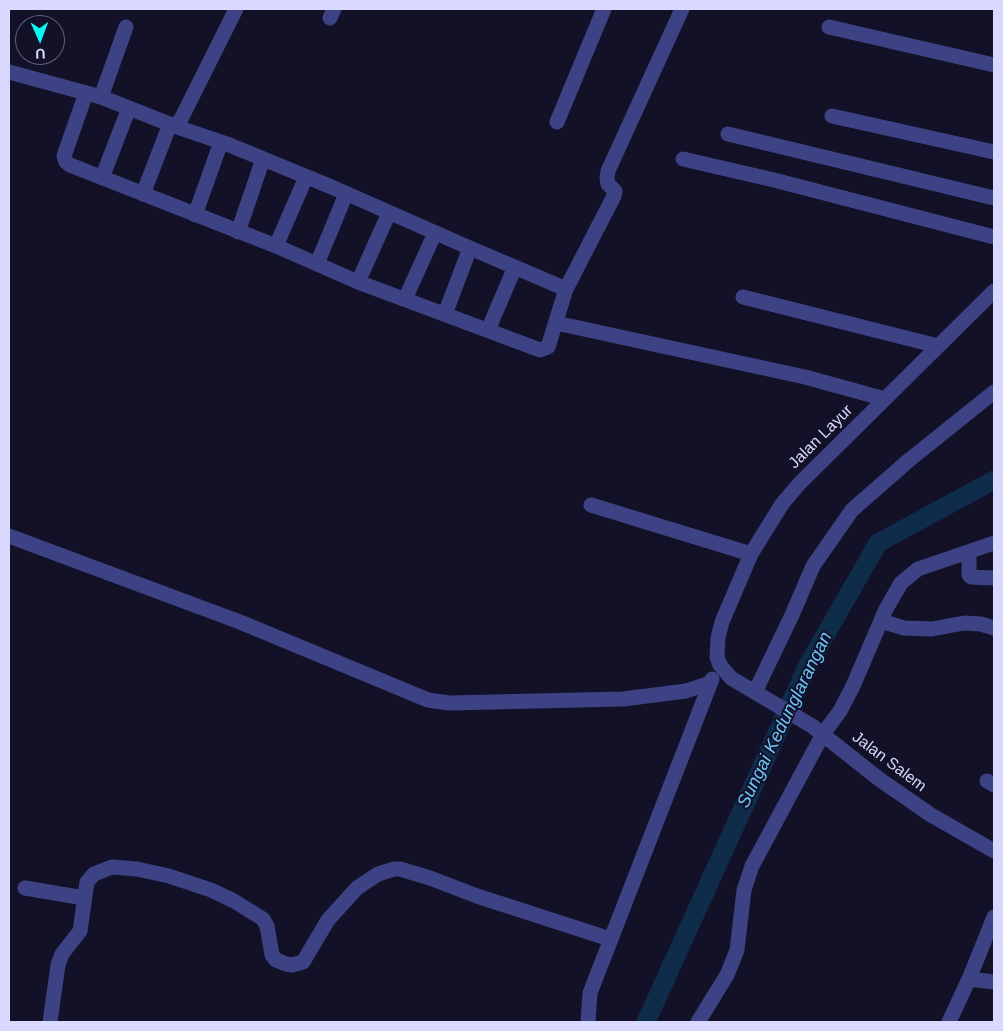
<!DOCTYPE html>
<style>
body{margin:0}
#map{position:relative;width:1003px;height:1031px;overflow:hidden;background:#121127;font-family:Arial,sans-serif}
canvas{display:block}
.frame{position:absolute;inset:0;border:10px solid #d9d8fe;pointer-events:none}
.north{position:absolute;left:15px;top:15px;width:50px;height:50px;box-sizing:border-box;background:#121127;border:1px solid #62617d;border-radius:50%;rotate:178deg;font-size:14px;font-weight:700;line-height:20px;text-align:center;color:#d9d8fe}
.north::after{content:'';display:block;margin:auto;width:18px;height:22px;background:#0bf6f6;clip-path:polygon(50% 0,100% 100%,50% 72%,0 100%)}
</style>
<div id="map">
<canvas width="1003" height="1031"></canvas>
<div class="frame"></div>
<div class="north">U</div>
</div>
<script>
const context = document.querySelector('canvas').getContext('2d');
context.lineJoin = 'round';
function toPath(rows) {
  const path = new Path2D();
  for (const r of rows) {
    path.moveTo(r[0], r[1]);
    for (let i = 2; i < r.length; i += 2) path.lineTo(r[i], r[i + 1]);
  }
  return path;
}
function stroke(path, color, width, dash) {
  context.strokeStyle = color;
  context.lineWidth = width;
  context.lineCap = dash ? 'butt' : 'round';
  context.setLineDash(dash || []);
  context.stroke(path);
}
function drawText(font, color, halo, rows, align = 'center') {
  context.font = font + ' Arial,sans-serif';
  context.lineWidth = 4;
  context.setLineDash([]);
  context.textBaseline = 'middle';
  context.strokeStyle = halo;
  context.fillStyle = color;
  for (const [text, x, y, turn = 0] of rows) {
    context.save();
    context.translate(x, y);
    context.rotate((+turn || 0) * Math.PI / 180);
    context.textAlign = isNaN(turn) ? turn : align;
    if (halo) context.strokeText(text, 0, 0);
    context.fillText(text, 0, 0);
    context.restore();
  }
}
stroke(toPath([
 [646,1022,808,665,878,543,994,480]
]), '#102c4b', 19);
stroke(toPath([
 [330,18,334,9],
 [829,27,994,65],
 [9,72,101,97,177,127,227,144,334,188,470,248,566,289,614,196,615,191,608,184,607,178,608,171,682,9],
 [86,93,64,156,66,162,70,165,276,246,358,282,540,350,548,347,566,289],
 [101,97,126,27],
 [832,116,994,152],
 [557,122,604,9],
 [177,127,236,9],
 [728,134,994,198],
 [683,159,774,180,994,237],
 [102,178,129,108],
 [143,194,170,124],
 [195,215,221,142],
 [238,232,263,159],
 [276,246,306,177],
 [317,264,346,194],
 [358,282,389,213],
 [994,291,799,484,782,504,751,554,722,622,718,638,717,657,720,665,731,678,812,726,879,779,931,815,994,851],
 [743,297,938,346],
 [405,299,435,233],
 [445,314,470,248],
 [556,323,805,377,885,399],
 [488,330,515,267],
 [591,505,751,554],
 [9,536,240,622,428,700,449,703,623,699,686,691,710,683],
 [969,552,969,575,971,577,994,578],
 [881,621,904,628,932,629,964,623,981,624,994,628],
 [755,692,792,615,813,566,852,510,908,461,994,392],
 [987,781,994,785],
 [25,888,84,898],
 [969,979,994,917],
 [50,1022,58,965,62,954,80,931,87,882,94,874,112,867,137,869,169,876,211,890,234,901,263,919,267,926,272,955,276,960,286,964,292,965,303,962,328,920,357,888,378,874,394,869,400,869,430,878,477,896,610,939],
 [588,1022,590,993,712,679],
 [698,1022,727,975,737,950,744,890,752,866,823,734,840,711,853,686,886,609,901,583,918,569,994,543],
 [949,1022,969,979,994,982]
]), '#3d4284', 15);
drawText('16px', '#d9d8fe', '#121127', [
 ["Jalan Layur",821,437,-45],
 ["Jalan Salem",889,762,37]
]);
drawText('italic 18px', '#6ac6fa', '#121127', [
 ["Sungai Kedunglarangan",785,720,-64]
]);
</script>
